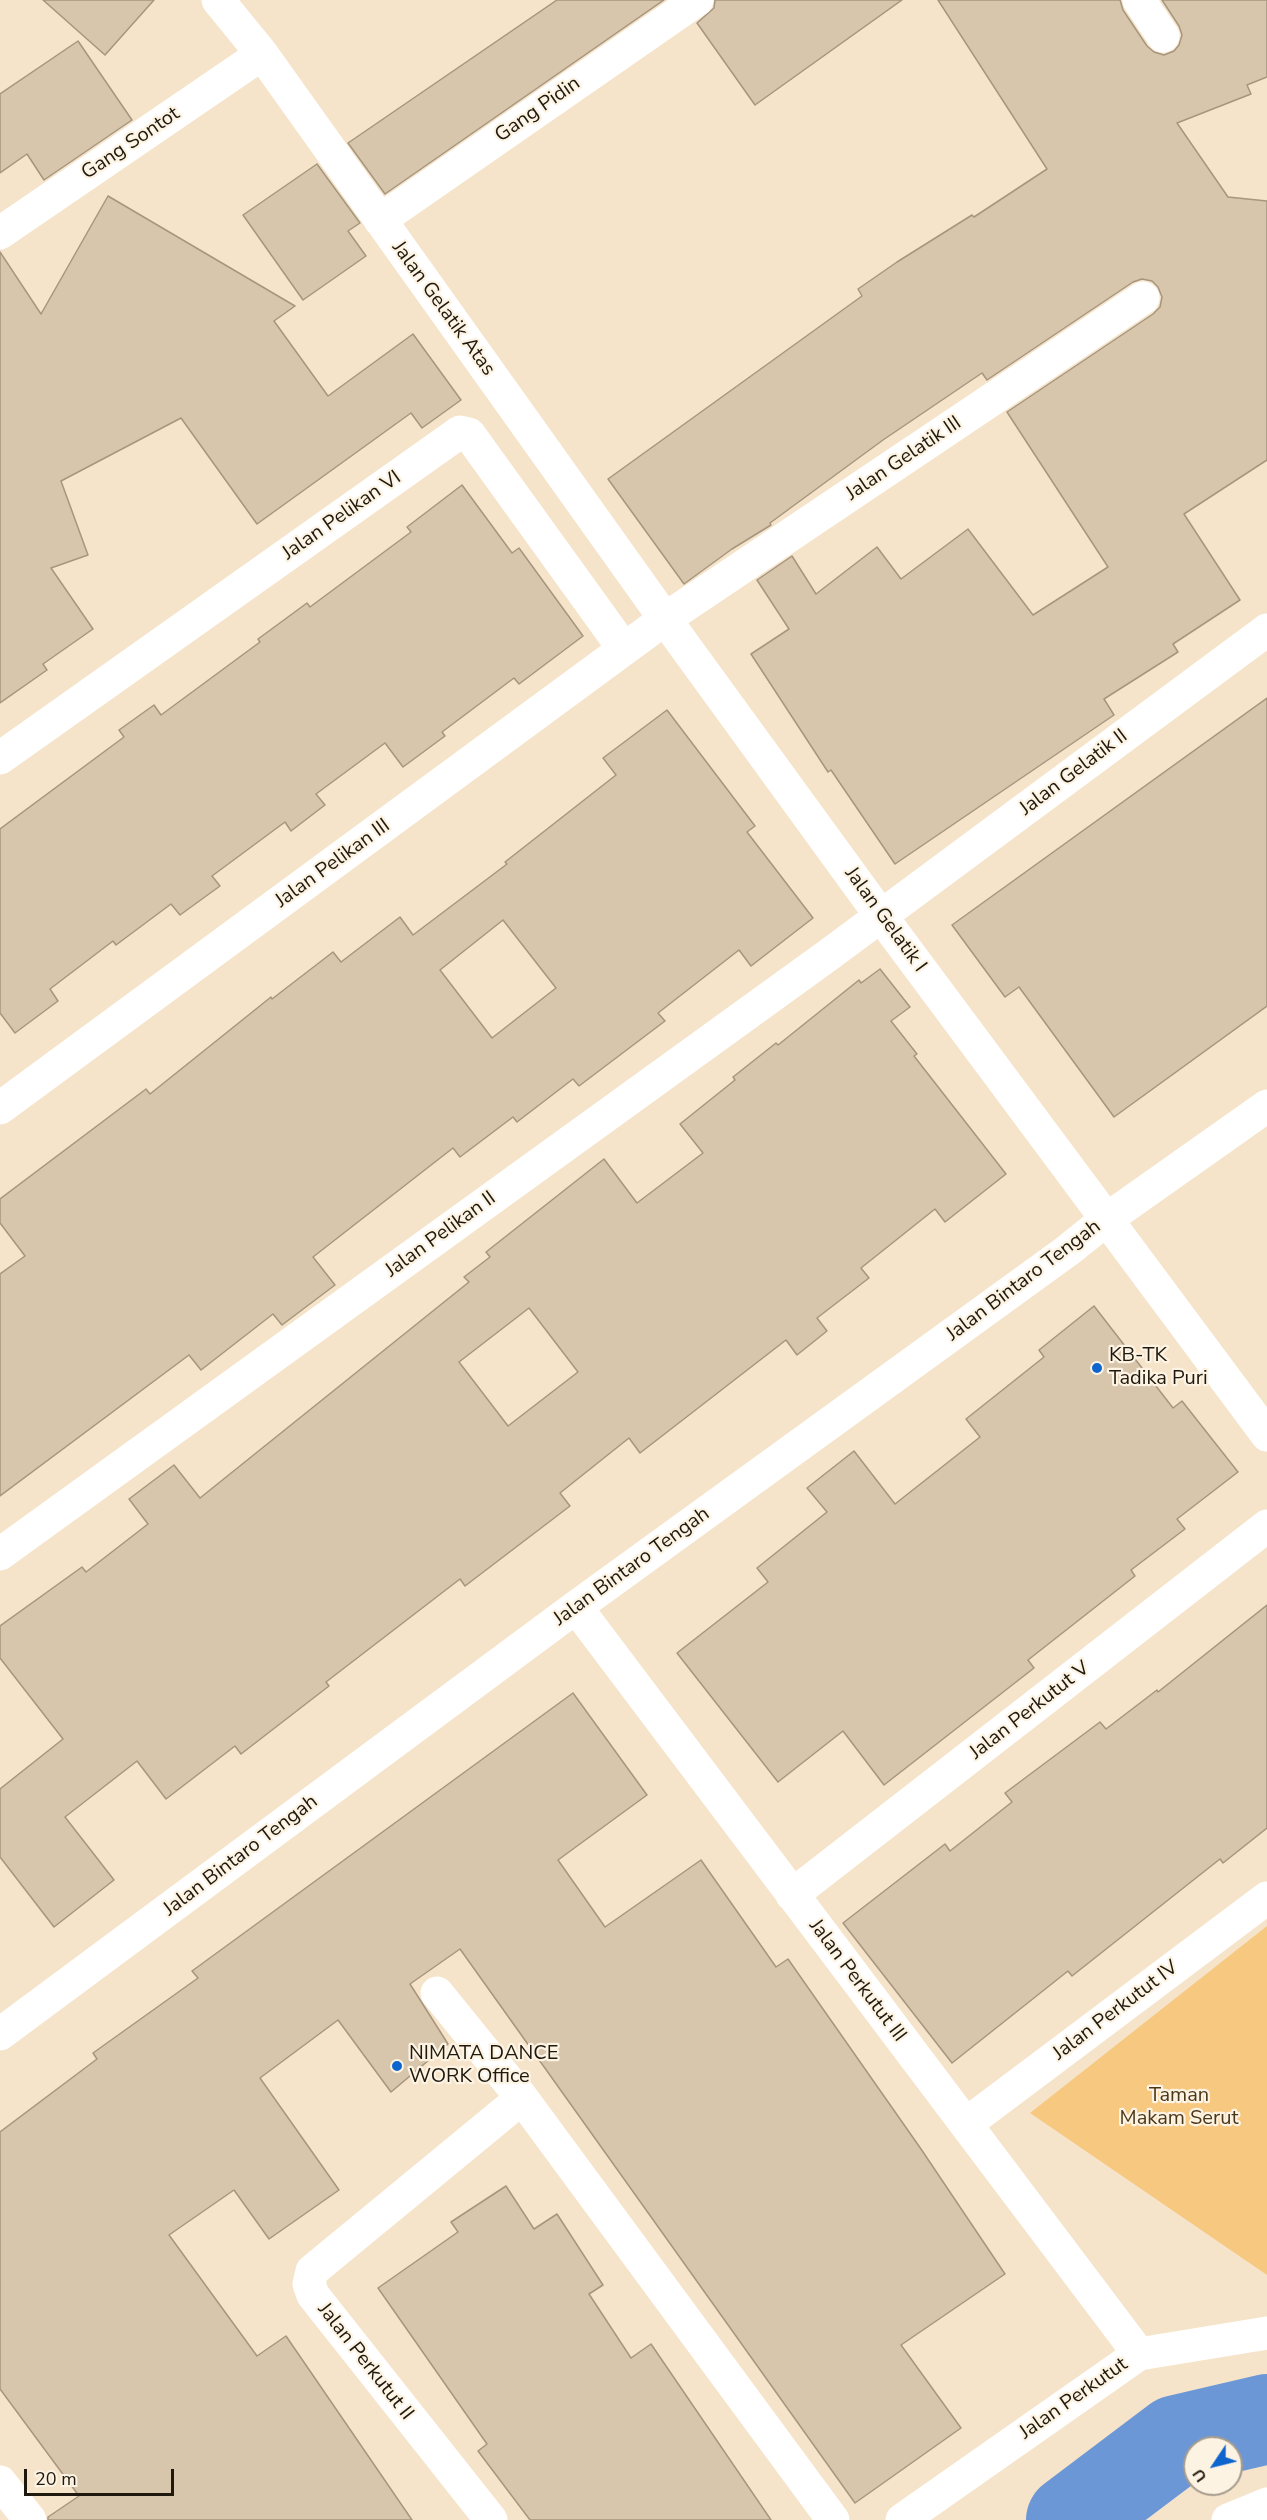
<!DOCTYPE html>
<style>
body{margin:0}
#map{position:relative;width:1267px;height:2520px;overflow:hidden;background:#f6e4ca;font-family:"Nunito Sans",sans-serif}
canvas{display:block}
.north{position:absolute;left:1183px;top:2436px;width:60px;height:60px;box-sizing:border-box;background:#fdf3e3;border:2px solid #a49b8e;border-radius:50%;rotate:235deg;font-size:16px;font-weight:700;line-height:24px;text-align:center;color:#1e180e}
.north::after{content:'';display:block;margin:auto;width:21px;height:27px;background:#0f65ce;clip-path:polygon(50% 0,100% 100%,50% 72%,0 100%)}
.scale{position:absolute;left:24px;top:2469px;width:150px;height:27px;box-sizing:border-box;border:3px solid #1e180e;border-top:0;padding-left:8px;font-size:18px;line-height:21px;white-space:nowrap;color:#1e180e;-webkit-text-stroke:4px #fdf3e3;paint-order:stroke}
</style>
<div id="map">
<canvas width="1267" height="2520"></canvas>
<div class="north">U</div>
<div class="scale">20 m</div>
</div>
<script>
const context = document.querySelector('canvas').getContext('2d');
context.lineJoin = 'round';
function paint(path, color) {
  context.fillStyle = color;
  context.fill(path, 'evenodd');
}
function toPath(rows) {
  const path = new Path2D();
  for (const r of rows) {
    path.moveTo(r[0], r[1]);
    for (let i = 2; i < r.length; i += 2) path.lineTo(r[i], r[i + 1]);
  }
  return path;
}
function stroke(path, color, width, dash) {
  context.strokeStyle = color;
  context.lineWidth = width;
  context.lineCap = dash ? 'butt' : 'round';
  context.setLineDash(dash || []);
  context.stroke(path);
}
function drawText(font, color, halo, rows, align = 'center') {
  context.font = font + ' "Nunito Sans",sans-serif';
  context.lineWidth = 4.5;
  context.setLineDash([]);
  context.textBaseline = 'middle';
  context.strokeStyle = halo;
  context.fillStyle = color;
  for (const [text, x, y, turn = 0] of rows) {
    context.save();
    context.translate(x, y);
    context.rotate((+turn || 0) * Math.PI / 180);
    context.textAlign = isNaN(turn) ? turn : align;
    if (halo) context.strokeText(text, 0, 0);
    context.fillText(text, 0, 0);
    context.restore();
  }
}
paint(toPath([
 [1267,1926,1267,2275,1030,2113]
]), '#f7c880');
stroke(toPath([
 [1071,2520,1177,2440,1267,2419]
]), '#6c97d6', 90);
const building = toPath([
 [43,0,154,0,105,55,43,0],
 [557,0,664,0,385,194,348,143,557,0],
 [715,0,902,0,755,105,697,23,714,8,715,0],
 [938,0,1120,0,1123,10,1147,46,1154,52,1164,55,1174,51,1179,45,1182,35,1179,26,1162,0,1267,0,1267,77,1247,85,1251,94,1177,123,1228,197,1267,201,1267,460,1184,514,1240,600,1173,644,1178,652,1104,699,1114,715,895,864,831,770,828,772,751,654,789,629,757,580,792,556,816,594,877,547,901,579,968,529,1033,615,1108,567,1007,412,1153,314,1160,307,1162,297,1158,287,1152,281,1142,279,1133,282,987,380,982,373,883,440,770,523,771,525,732,549,684,584,608,479,862,296,858,289,897,262,972,215,974,217,1047,169,938,0],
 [78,41,132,120,44,180,27,154,0,173,0,94,78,41],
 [317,164,360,223,348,231,366,256,303,300,243,215,317,164],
 [108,196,295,306,274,321,328,396,413,334,461,400,422,428,411,413,257,524,181,418,61,481,88,555,51,568,93,629,43,664,47,670,0,703,0,252,41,314,108,196],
 [462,485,512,553,519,548,583,636,519,684,514,678,442,732,445,736,403,767,385,743,316,794,325,805,291,831,285,822,212,876,220,886,180,915,171,904,116,945,113,941,50,989,58,1001,15,1033,0,1013,0,829,124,737,119,730,154,705,161,715,260,642,258,639,307,603,310,607,411,532,407,527,462,485],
 [1267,698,1267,1006,1114,1117,1019,987,1005,997,952,925,1267,698],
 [667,710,755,826,747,832,813,918,751,966,739,950,658,1013,665,1021,579,1086,573,1079,517,1122,513,1117,460,1157,453,1148,313,1257,335,1285,282,1325,273,1314,201,1370,189,1355,0,1496,0,1274,25,1256,0,1223,0,1199,146,1089,150,1094,271,997,272,999,333,952,341,962,400,917,413,935,507,864,505,862,616,775,603,758,667,710],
 [503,920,556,988,492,1038,440,970,503,920],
 [880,969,910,1007,891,1021,917,1054,914,1056,1006,1174,945,1222,935,1209,861,1268,869,1278,817,1318,827,1331,797,1355,786,1340,640,1453,629,1438,560,1493,570,1506,465,1586,460,1579,326,1682,329,1686,241,1754,235,1746,166,1799,137,1761,65,1817,114,1880,54,1927,0,1857,0,1789,63,1739,0,1658,0,1626,82,1567,86,1572,148,1524,129,1499,174,1465,200,1498,469,1282,464,1277,490,1257,486,1252,604,1159,637,1203,703,1153,680,1124,735,1080,733,1077,776,1043,778,1045,859,980,861,983,880,969],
 [529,1308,578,1372,508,1426,459,1362,529,1308],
 [1094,1306,1173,1408,1182,1401,1238,1472,1177,1519,1185,1529,1131,1570,1135,1576,1028,1660,1034,1668,884,1785,843,1731,778,1782,677,1653,768,1582,757,1568,827,1512,807,1488,854,1451,895,1504,980,1437,966,1419,1044,1357,1039,1350,1094,1306],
 [1267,1605,1267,1828,1223,1863,1220,1859,1072,1976,1068,1971,952,2063,843,1923,945,1844,950,1851,1012,1802,1005,1793,1100,1722,1106,1729,1157,1690,1158,1692,1267,1605],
 [573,1693,647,1795,558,1860,605,1927,701,1860,776,1967,788,1959,921,2149,1005,2274,901,2345,961,2428,855,2503,460,1949,410,1984,448,2044,391,2092,338,2020,260,2078,339,2190,269,2239,234,2190,169,2235,257,2356,286,2336,412,2520,48,2520,48,2517,79,2496,0,2389,0,2132,97,2059,93,2053,198,1978,192,1971,573,1693],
 [506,2186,534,2229,557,2214,603,2285,589,2294,631,2358,651,2344,771,2520,530,2520,478,2451,487,2444,378,2288,458,2232,451,2222,506,2186]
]);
paint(building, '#d7c5ac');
stroke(building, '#a6967e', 1.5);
stroke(toPath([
 [218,0,262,54,665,619,881,916,1267,1435],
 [1139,0,1163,36],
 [380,220,697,0],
 [0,233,262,54],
 [0,758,460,432,469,434,624,649],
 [0,1108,665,619,1143,298],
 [0,1554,827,956,1267,630],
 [576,1607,1139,2354],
 [792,1895,1267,1526],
 [437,1993,522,2098,833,2520],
 [0,2034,576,1607,1067,1251,1107,1219,1267,1106],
 [966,2124,1267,1898],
 [0,2482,30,2520],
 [491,2520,313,2295,309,2284,312,2271,522,2098],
 [902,2520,1139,2354,1267,2333],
 [1228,2520,1267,2504]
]), '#fff', 33);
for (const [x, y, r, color] of [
 [1097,1368,6,"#0f65ce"],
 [397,2066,6,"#0f65ce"]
]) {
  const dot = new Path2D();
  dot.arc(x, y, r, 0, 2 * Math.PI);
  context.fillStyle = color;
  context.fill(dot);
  stroke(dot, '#fdf3e3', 2);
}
drawText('20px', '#1e180e', '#fdf3e3', [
 ["Gang Pidin",538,110,-35],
 ["Gang Sontot",131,144,-34],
 ["Jalan Gelatik Atas",443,309,54],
 ["Jalan Gelatik III",904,459,-34],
 ["Jalan Pelikan VI",342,516,-35],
 ["Jalan Gelatik II",1074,773,-37],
 ["Jalan Pelikan III",333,864,-36],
 ["Jalan Gelatik I",885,920,54],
 ["Jalan Pelikan II",441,1235,-36],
 ["Jalan Bintaro Tengah",1024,1281,-37],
 ["Jalan Bintaro Tengah",632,1567,-36],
 ["Jalan Perkutut V",1030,1711,-38],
 ["Jalan Bintaro Tengah",241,1856,-37],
 ["Jalan Perkutut III",857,1981,53],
 ["Jalan Perkutut IV",1116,2011,-37],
 ["Jalan Perkutut II",365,2362,52],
 ["Jalan Perkutut",1074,2399,-35]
]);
drawText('20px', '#1e180e', '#fdf3e3', [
 ["KB-TK",1109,1356],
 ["Tadika Puri",1109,1379],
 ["NIMATA DANCE",409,2054],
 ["WORK Office",409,2077]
], 'left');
drawText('20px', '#4b3718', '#fdf3e3', [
 ["Taman",1179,2096],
 ["Makam Serut",1179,2119]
]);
</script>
